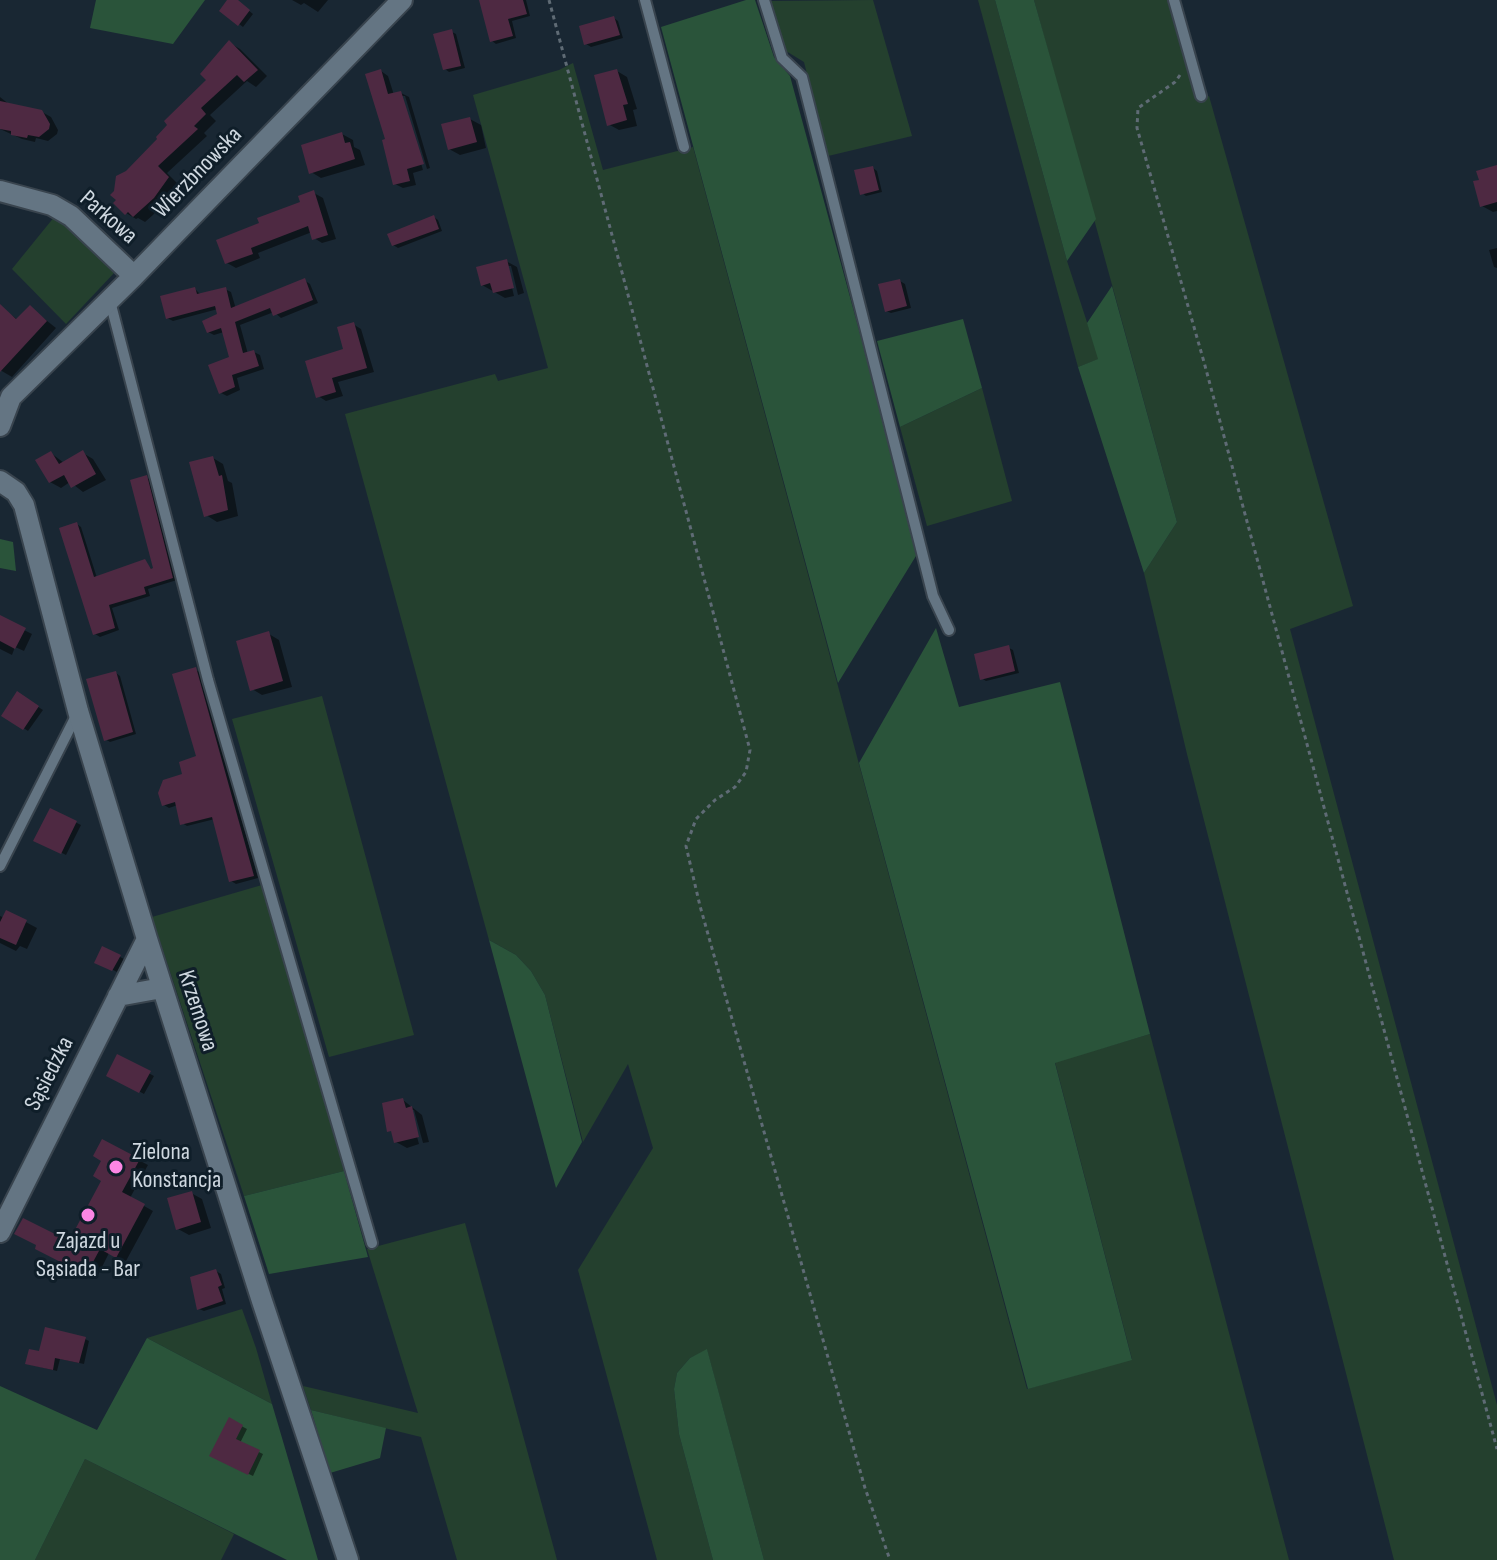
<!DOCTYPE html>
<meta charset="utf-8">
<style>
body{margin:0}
canvas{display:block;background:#192733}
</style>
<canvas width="1497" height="1560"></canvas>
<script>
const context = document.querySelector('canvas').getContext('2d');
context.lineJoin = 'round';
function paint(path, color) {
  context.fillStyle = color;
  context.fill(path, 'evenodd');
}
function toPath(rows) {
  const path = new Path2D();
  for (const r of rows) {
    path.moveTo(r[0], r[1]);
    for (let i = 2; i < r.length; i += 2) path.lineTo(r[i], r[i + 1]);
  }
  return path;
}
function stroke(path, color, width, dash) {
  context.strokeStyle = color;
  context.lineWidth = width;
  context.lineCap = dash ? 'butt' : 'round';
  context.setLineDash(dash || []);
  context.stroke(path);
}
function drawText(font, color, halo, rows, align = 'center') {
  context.font = font + ' "Sofia Sans Condensed",sans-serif';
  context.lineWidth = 6;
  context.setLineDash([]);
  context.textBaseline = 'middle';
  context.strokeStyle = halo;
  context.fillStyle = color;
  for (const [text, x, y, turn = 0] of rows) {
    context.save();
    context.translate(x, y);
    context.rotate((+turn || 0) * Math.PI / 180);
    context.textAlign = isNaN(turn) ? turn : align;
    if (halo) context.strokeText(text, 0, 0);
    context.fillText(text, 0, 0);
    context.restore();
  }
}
paint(toPath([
 [873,0,912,136,828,156,804,62,786,51,771,1],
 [978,0,995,0,1067,261,1099,359,1078,367],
 [1034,0,1167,0,1196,100,1209,96,1353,606,1290,629,1497,1405,1497,1560,1394,1560,1187,754,1144,573,1177,522],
 [573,63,603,170,693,147,1027,1389,1132,1359,1055,1062,1150,1034,1289,1560,764,1560,707,1350,690,1358,677,1373,674,1389,679,1434,713,1560,657,1560,578,1270,653,1148,628,1064,583,1142,545,995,531,971,516,955,489,940,345,414,495,374,498,381,548,368,473,95,559,70],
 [55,216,114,273,66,324,12,269],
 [982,388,1012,501,927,526,900,427],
 [322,696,414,1035,329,1057,232,719],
 [262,885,344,1171,244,1196,152,917],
 [465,1223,557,1560,457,1560,421,1437,311,1410,303,1386,418,1413,367,1249],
 [242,1309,256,1348,272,1404,147,1338],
 [85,1459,234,1534,221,1560,35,1560]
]), '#24402e');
paint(toPath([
 [96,0,205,0,173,44,90,28],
 [746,0,755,0,774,57,790,76,919,551,838,683,661,27],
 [995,0,1034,0,1096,219,1067,261],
 [1112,286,1177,522,1144,573,1078,367,1098,359,1087,323],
 [963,319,982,388,900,427,877,341],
 [0,539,13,542,16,571,0,568],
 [936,628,959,707,1060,682,1150,1034,1055,1063,1132,1360,1028,1389,859,763],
 [489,940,516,955,531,971,545,995,582,1142,556,1188],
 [344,1171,368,1257,269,1274,244,1196],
 [147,1338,272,1404,318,1560,287,1560,85,1459,35,1560,0,1560,0,1386,97,1430],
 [707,1349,764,1560,713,1560,679,1434,674,1389,677,1373,690,1358],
 [311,1410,386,1428,380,1458,330,1473]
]), '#2a543a');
paint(toPath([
 [230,0,236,0,253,14,243,27,239,24],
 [292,0,328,0,318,12,304,3,301,5],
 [495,0,526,0,530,16,512,21,516,38,496,44,492,41],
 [614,18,618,21,623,38,591,47,586,44],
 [452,32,456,34,465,68,449,72,445,69],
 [230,43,240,49,267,76,256,87,247,81,210,115,216,121,204,133,207,136,167,173,178,184,153,215,145,222,138,218,136,219,126,213,127,173,209,81],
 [381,71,388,76,394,95,401,93,409,97,430,168,427,169,405,96,401,96,423,170,413,173,416,185,403,188,395,184,387,141],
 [617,71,627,77,637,109,633,110,637,126,619,130,608,124],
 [0,97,10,105,42,112,51,117,58,130,57,134,48,141,36,138,35,142,22,139,0,129],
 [470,119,481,125,486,148,460,155,449,149],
 [342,134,353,140,354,147,360,150,365,165,321,178,311,172],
 [1497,167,1497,211,1493,212,1482,206],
 [873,168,877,171,882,192,866,196,862,193],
 [314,193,323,198,336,239,322,243,314,238,312,232,258,253,260,258,236,268,227,263,262,224,302,203],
 [434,217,438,220,442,231,398,248,393,245],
 [1497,248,1497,268,1494,267,1489,250],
 [506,261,517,267,524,293,518,295,511,266,507,266,514,296,505,298,482,285],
 [304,280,310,284,318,303,281,318,274,312,240,325,248,354,254,352,260,355,264,369,237,378,240,390,227,396,221,393,231,359,224,332,214,335,208,332,220,315,218,309,173,321,167,318,195,289,201,295,225,289,231,292,236,309],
 [900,281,905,284,911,308,891,313,886,311],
 [1,307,18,320,31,308,56,328,12,377,0,370],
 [353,324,361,329,374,372,338,382,343,396,326,401,318,396,345,350],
 [51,453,64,463,83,453,93,459,106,480,83,492,70,482,61,488,50,482],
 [213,458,223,464,228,481,232,483,238,516,217,522,206,515],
 [146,477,151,480,177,580,148,589,150,596,112,608,119,630,100,637,95,634,77,524,81,527,97,578,145,561,156,575],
 [0,618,32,634,24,651,15,647,12,655,0,649],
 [269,634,279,640,292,687,262,695,252,689],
 [1009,648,1013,650,1019,673,986,681,981,678],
 [196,670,201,673,258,878,236,884,231,881,215,819,187,826,182,823,178,805,169,808,164,805,198,758],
 [116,673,120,676,136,734,110,742,105,739],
 [18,694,43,710,28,731,4,715],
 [51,810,81,825,66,855,36,840],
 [7,912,37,928,27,949,20,946,16,951,0,943,0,916,5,918],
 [103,948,124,959,117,972,97,962],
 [118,1057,154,1076,144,1094,109,1075],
 [403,1100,422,1115,429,1142,423,1143,414,1110,410,1110,419,1144,407,1148,396,1142,394,1133,389,1130],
 [103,1141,148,1165,130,1198,153,1211,126,1261,109,1253,96,1279,47,1253,70,1243,104,1180],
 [191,1193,202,1199,211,1228,189,1235,178,1229],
 [216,1271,221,1274,225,1288,222,1289,226,1304,204,1311,199,1309],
 [85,1339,89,1341,84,1364,60,1359,57,1371,32,1365,41,1354],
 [230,1420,247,1429,240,1443,263,1454,253,1476,212,1456]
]), '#0007');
paint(toPath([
 [227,0,238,0,250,10,238,26,219,11],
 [479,0,523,0,527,14,508,19,513,36,490,42],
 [614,16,620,35,584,45,579,26],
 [452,29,461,66,443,70,433,34],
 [229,40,258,70,244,82,237,75,201,108,206,114,194,126,198,129,158,166,169,177,154,198,133,217,128,212,125,215,113,203,116,200,110,195,114,191,116,176,126,171,157,139,156,137,167,125,164,121,206,80,200,74],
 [381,69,388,94,401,91,424,164,407,169,410,181,393,185,382,140,385,139,365,74],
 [617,69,628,104,623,105,627,120,607,126,594,75],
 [0,101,42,110,50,124,49,129,39,137,28,135,27,138,11,135,11,131,0,129],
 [470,117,477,142,448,150,441,124],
 [342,132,345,143,350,142,355,159,309,174,301,145],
 [1497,165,1497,202,1480,207,1473,181,1479,180,1476,171],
 [873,166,879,190,860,195,854,170],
 [314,190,328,235,312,240,308,226,251,248,253,254,225,264,216,240,259,223,257,218,300,202,298,196],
 [434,215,439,229,392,246,387,234],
 [507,259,514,288,493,293,490,283,481,286,476,267],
 [305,278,313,300,273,316,270,308,235,322,243,353,254,350,259,366,232,375,235,387,219,394,208,365,229,357,221,328,207,333,202,321,217,314,215,306,166,319,160,296,195,287,197,294,226,287,231,308],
 [900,279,907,306,885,312,878,284],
 [0,304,16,319,30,305,47,321,0,372],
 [354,322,367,368,332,378,336,392,316,398,305,361,343,349,337,327],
 [83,450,96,474,71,488,64,475,49,483,35,460,51,451,59,464],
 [213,456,219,476,222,475,228,510,204,517,189,462],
 [147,475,173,578,144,587,146,594,109,605,115,628,93,635,59,528,77,522,94,577,145,559,151,569,153,568,130,480],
 [0,615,26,628,15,649,0,641],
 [269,631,283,681,250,691,236,641],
 [1009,645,1015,671,980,680,974,654],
 [196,667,254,876,229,882,212,817,180,825,175,802,162,806,158,793,163,780,182,774,179,762,196,756,172,674],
 [116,671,133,732,104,741,86,679],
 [17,691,39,706,23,730,1,716],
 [50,808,77,821,61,854,33,841],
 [6,910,27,920,16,945,0,938,0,922],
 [102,946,121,955,112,971,94,963],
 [117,1054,151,1071,139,1093,106,1076],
 [403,1098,406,1108,412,1106,419,1137,394,1143,391,1131,387,1132,382,1103],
 [102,1139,140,1159,122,1192,145,1204,116,1258,100,1249,86,1275,35,1249,36,1245,14,1234,23,1218,69,1241,101,1181,93,1176,101,1161,93,1156],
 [192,1191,201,1222,176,1230,167,1198],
 [216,1269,222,1285,218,1287,223,1301,197,1310,190,1277],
 [45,1327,86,1337,79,1363,55,1358,53,1370,25,1364,29,1349,39,1351],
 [229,1417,243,1425,236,1439,260,1450,248,1475,209,1456]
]), '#4e2942');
const lane = toPath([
 [645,0,684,147],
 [764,0,782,58,802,77,933,596,949,630],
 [1174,0,1201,96],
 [110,301,208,680,372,1243],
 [0,866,77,714]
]);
const street = toPath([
 [0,191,52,205,71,216,134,276],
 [0,426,11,397,134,276,402,0],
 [0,481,16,492,24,505,78,711,147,939,262,1301,348,1560],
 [118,996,162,988],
 [0,1232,147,939]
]);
stroke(lane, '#39444e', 14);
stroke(street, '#39444e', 24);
stroke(toPath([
 [549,0,750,750,746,772,735,787,715,800,696,819,686,846,700,906,865,1488,890,1560],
 [1180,75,1175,82,1138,108,1137,128,1204,362,1497,1449]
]), '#5f6b75', 3, [4, 4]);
stroke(lane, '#647583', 10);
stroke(street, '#647583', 20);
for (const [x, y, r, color] of [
 [116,1167,8,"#fc86e4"],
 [88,1215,8,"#fc86e4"]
]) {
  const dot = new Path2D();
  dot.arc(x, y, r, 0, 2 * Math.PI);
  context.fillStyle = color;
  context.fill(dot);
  stroke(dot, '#0f1e29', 3);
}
drawText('24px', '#cfd8e0', '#0f1e29', [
 ["Wierzbnowska",198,173,-46],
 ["Parkowa",108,218,41],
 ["Krzemowa",197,1011,72],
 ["Sąsiedzka",50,1074,-63]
]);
drawText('24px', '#cfd8e0', '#0f1e29', [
 ["Zielona",132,1153],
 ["Konstancja",132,1181],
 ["Zajazd u",88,1242,"center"],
 ["Sąsiada - Bar",88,1270,"center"]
], 'left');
</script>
